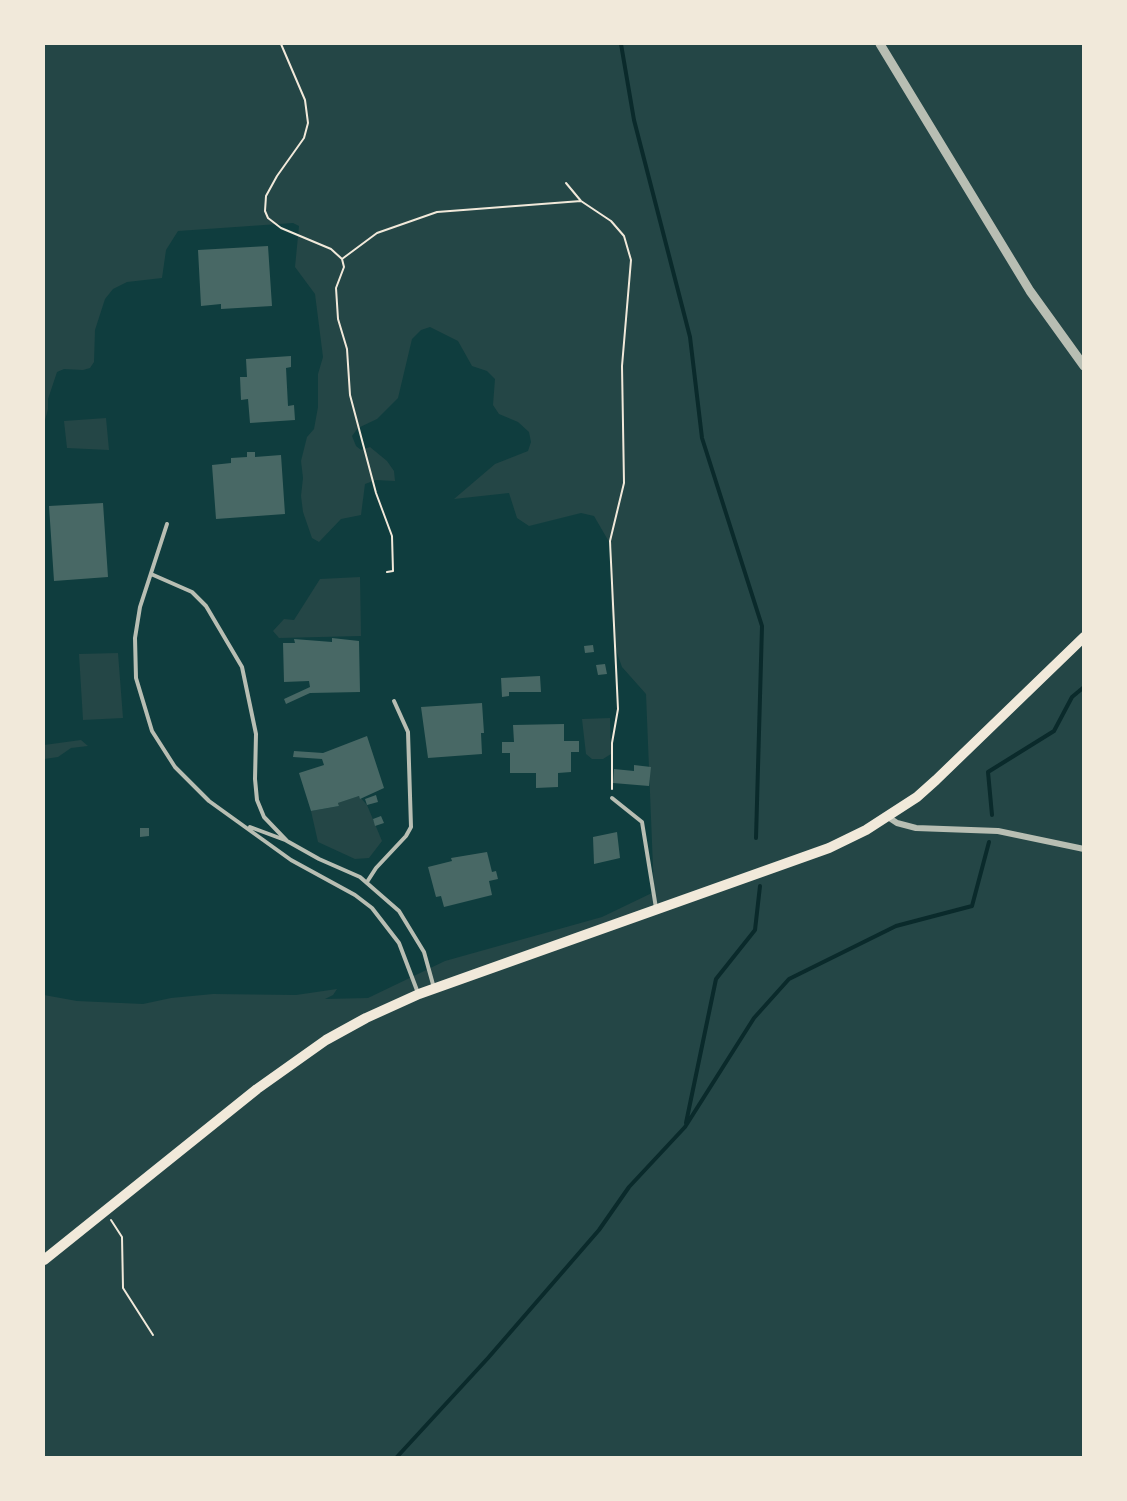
<!DOCTYPE html>
<style>
body{margin:0}
#map{position:relative;width:1127px;height:1501px;overflow:hidden;background:#0f3d3e;font-family:Inter,sans-serif}
canvas{display:block}
.frame{position:absolute;inset:0;border:45px solid #f1e9da;pointer-events:none}
</style>
<div id="map">
<canvas width="1127" height="1501"></canvas>
<div class="frame"></div>
</div>
<script>
const context = document.querySelector('canvas').getContext('2d');
context.lineJoin = 'round';
function paint(path, color) {
  context.fillStyle = color;
  context.fill(path, 'evenodd');
}
function toPath(rows) {
  const path = new Path2D();
  for (const r of rows) {
    path.moveTo(r[0], r[1]);
    for (let i = 2; i < r.length; i += 2) path.lineTo(r[i], r[i + 1]);
  }
  return path;
}
function stroke(path, color, width, dash) {
  context.strokeStyle = color;
  context.lineWidth = width;
  context.lineCap = dash ? 'butt' : 'round';
  context.setLineDash(dash || []);
  context.stroke(path);
}
paint(toPath([
 [44,44,1083,44,1083,1457,44,1457,44,995,77,1001,143,1004,171,998,213,994,296,995,337,989,333,995,325,999,368,998,445,961,602,917,654,892,646,694,622,667,616,650,611,608,612,547,594,516,581,513,529,526,517,518,509,493,454,499,495,464,528,451,531,442,529,432,518,422,499,414,493,405,495,379,487,371,472,366,458,341,430,327,421,330,412,339,398,398,377,419,358,428,352,436,356,446,361,450,370,447,387,461,394,471,395,481,376,480,365,484,361,515,341,519,319,542,312,538,303,512,301,496,303,478,301,461,307,437,314,429,318,407,318,374,323,357,315,294,295,267,299,226,293,223,178,231,166,250,162,278,127,282,113,289,105,299,95,330,94,362,90,368,83,370,64,369,57,372,48,399,48,409,44,424],
 [106,418,109,450,67,448,64,421],
 [360,577,361,636,279,638,273,631,284,619,294,620,320,579],
 [118,653,123,718,83,720,79,654],
 [610,718,611,754,603,759,592,759,586,754,582,719],
 [81,740,88,746,71,748,58,757,44,759,44,745],
 [359,796,367,805,382,841,369,858,355,859,318,842,311,811,339,806,338,803]
]), '#244646');
stroke(toPath([
 [621,44,634,120,690,337,702,438,762,626,756,838],
 [992,815,988,772,1054,731,1072,697,1084,687],
 [686,1123,716,979,755,930,760,886],
 [396,1458,488,1358,599,1230,629,1187,685,1127,754,1018,789,979,896,926,972,906,989,842]
]), '#0a2a2b', 4);
paint(toPath([
 [268,246,272,306,221,309,221,304,201,306,198,250],
 [291,356,291,367,286,368,288,406,294,405,295,420,250,423,248,399,241,400,240,377,247,377,246,359],
 [247,452,255,452,255,457,281,455,285,514,216,519,212,465,231,463,231,458,247,457],
 [103,503,108,577,54,581,49,506],
 [332,638,359,641,360,692,310,693,286,704,284,699,310,687,309,681,284,682,283,643,295,643,294,639,332,642],
 [593,645,594,652,585,653,584,646],
 [605,664,607,674,598,675,596,665],
 [540,676,541,692,509,692,509,696,502,697,501,678],
 [482,703,484,733,481,733,482,754,428,758,421,707],
 [564,724,564,741,579,741,579,752,571,752,571,772,558,773,558,787,536,788,536,773,510,773,510,753,502,753,502,742,514,742,513,725],
 [367,736,384,788,360,799,359,796,338,803,339,806,311,811,299,773,324,765,322,759,293,757,294,751,323,753],
 [634,765,651,767,649,786,613,783,614,769,634,771],
 [376,795,378,802,367,805,365,799],
 [381,816,384,823,375,826,373,819],
 [140,828,149,828,149,836,140,837],
 [617,832,620,858,594,864,593,837],
 [487,852,492,872,496,871,498,879,489,881,492,895,444,907,441,896,436,897,428,867,452,861,451,858]
]), '#486865');
stroke(toPath([
 [281,44,305,100,308,123,304,138,277,176,266,196,265,211,268,218,281,228,331,249,342,259,344,267,336,288,338,319,347,349,350,395,376,493,392,536,393,571,387,572],
 [566,183,581,201,611,221,624,236,631,260,622,366,624,483,610,541,618,709,612,743,612,789],
 [342,259,377,233,437,212,581,201],
 [111,1220,122,1237,123,1288,153,1335]
]), '#f1e9da', 2);
stroke(toPath([
 [167,524,140,607,135,638,136,678,152,731,175,767,209,801,291,860,355,895,372,908,399,943,418,993],
 [151,574,192,592,206,606,242,667,256,734,255,779,257,800,264,817,287,841,319,859,360,877,399,911,424,952,434,988],
 [612,798,642,822,656,908],
 [250,827,285,840],
 [367,882,376,868,406,836,411,827,408,732,394,701]
]), '#b8beb3', 4);
stroke(toPath([
 [888,817,897,823,916,828,998,831,1084,849]
]), '#b8beb3', 6);
stroke(toPath([
 [880,44,1030,291,1084,366]
]), '#b8beb3', 9);
stroke(toPath([
 [44,1260,257,1089,326,1040,366,1018,419,994,829,848,866,830,917,797,936,780,1084,637]
]), '#f1e9da', 10);
</script>
